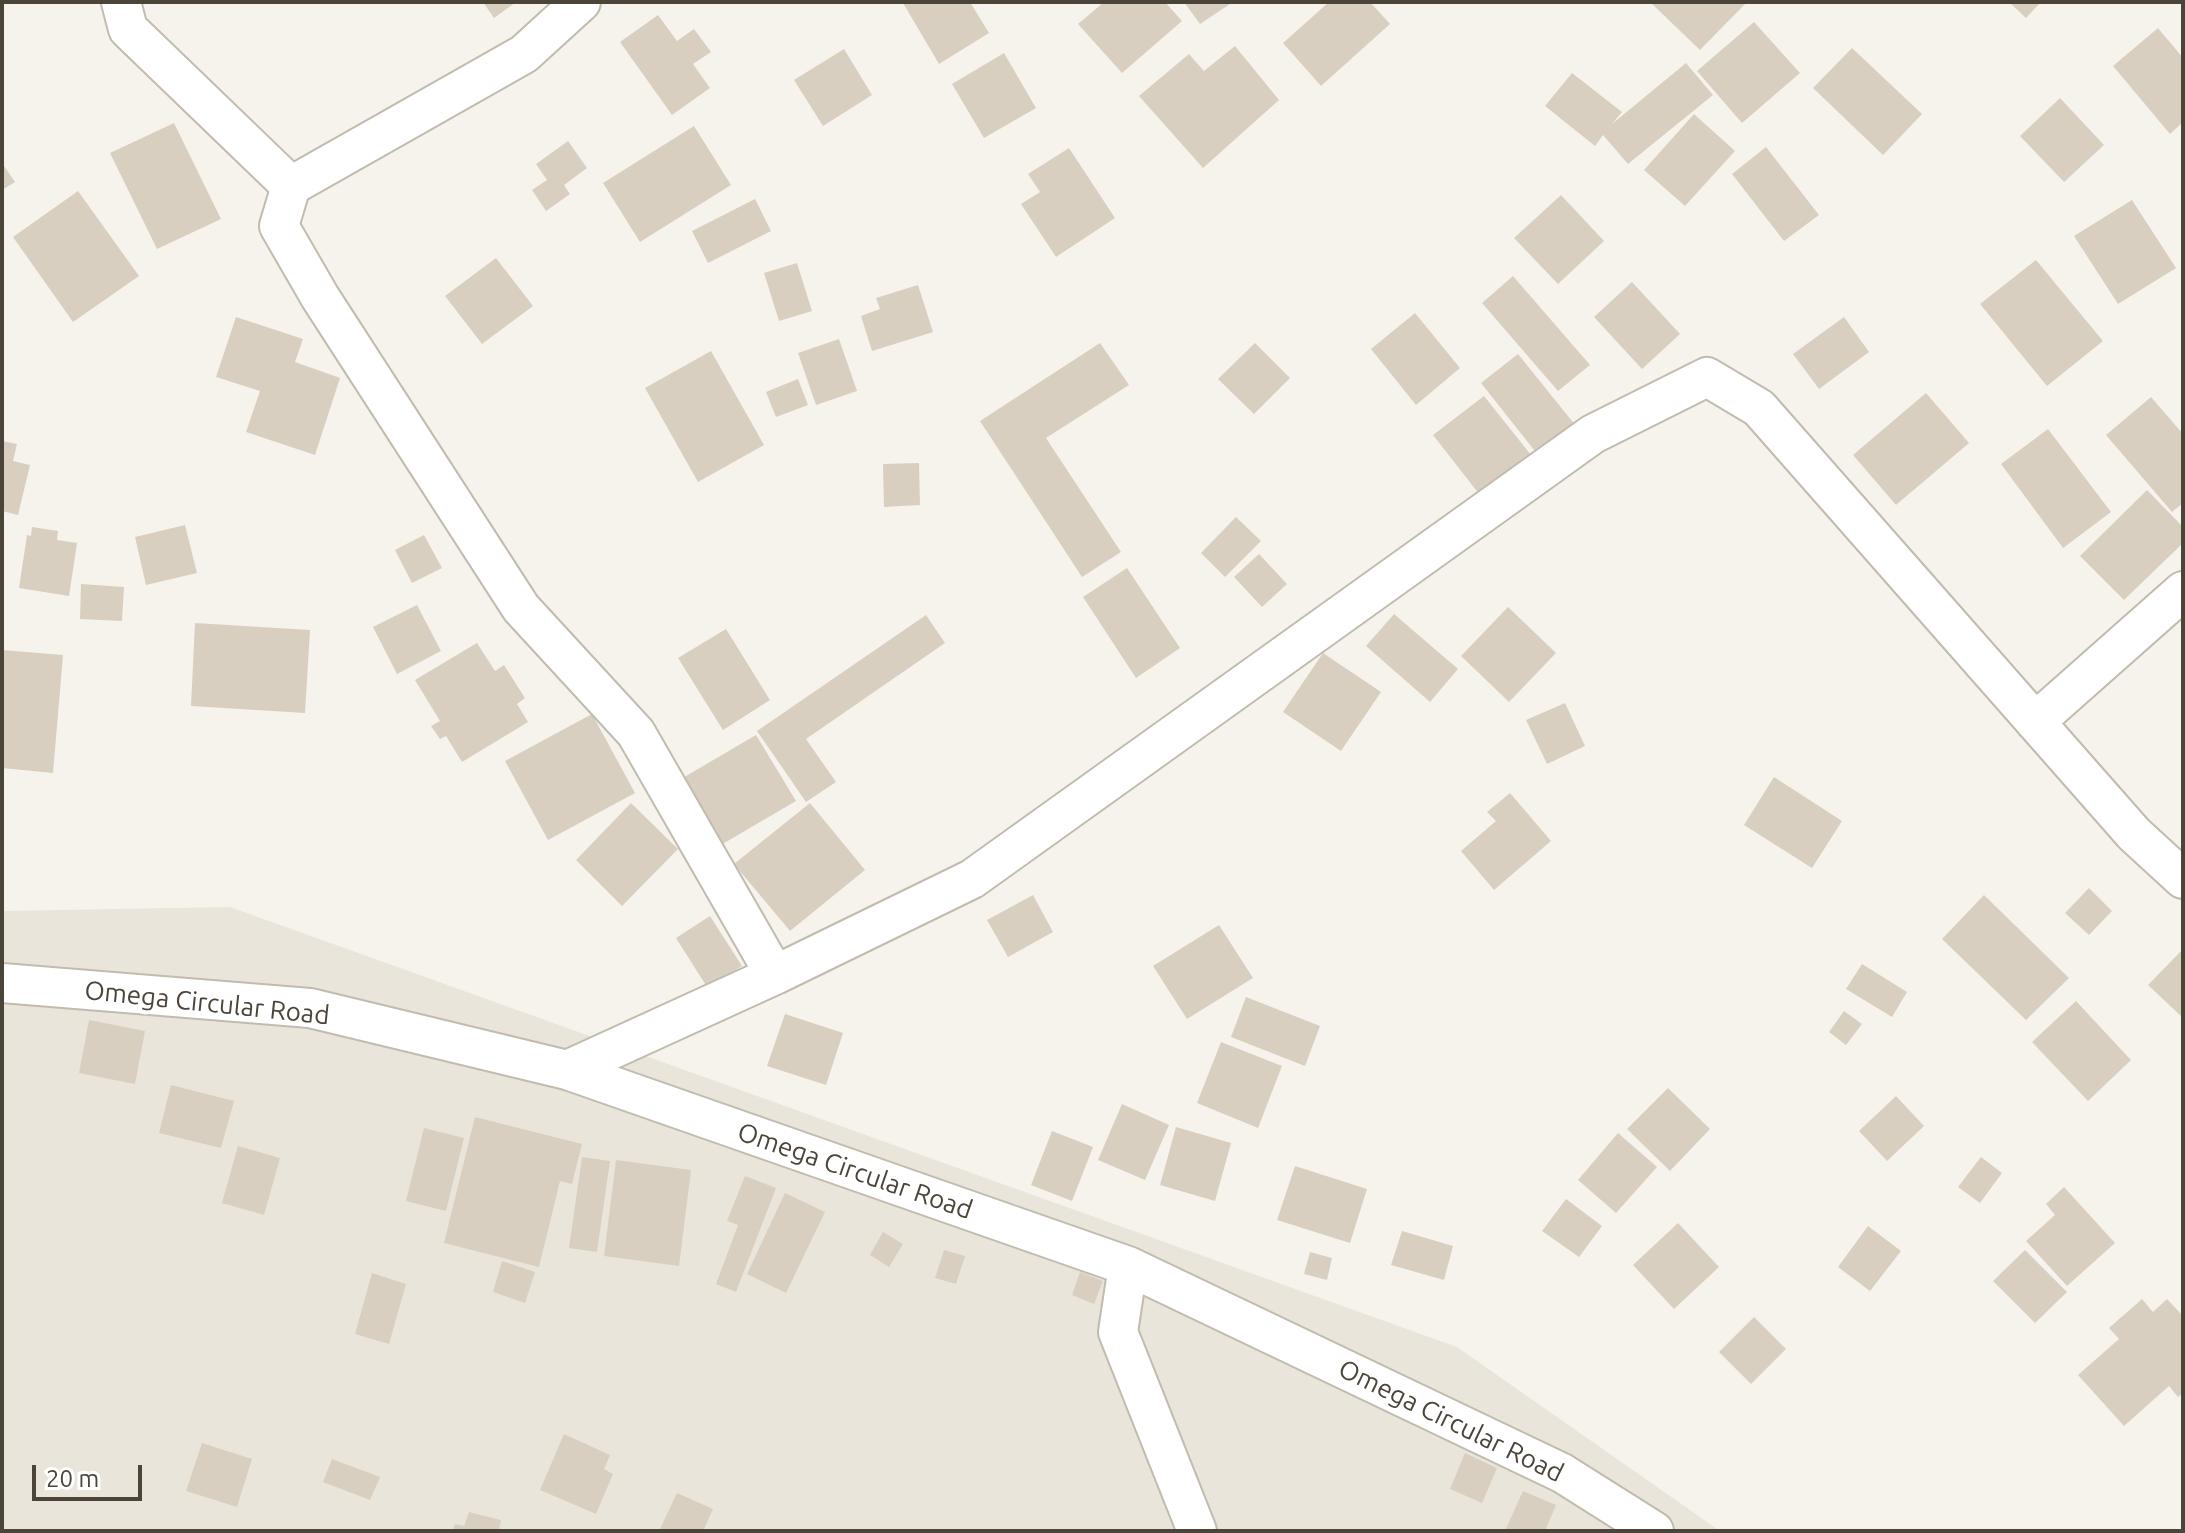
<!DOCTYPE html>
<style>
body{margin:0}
#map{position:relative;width:2185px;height:1533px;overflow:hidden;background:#f6f3ec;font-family:Ubuntu,sans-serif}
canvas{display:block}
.frame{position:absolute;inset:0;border:4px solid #4b4439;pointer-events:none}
.scale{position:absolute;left:32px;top:1465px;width:110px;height:36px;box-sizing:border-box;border:4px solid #4b4439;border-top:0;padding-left:10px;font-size:24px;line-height:28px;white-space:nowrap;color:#4b4439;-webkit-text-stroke:6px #fff;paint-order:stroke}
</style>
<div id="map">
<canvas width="2185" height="1533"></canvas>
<div class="frame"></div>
<div class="scale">20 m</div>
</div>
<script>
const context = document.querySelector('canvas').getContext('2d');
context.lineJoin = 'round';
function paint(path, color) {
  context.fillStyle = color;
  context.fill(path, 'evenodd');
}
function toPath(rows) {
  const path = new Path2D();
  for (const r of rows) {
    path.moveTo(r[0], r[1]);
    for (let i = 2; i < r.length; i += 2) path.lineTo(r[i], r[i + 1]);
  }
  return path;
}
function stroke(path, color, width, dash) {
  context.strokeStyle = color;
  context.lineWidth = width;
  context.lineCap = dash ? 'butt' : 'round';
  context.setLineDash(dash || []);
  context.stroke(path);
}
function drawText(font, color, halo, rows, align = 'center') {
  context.font = font + ' Ubuntu,sans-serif';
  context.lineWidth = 8;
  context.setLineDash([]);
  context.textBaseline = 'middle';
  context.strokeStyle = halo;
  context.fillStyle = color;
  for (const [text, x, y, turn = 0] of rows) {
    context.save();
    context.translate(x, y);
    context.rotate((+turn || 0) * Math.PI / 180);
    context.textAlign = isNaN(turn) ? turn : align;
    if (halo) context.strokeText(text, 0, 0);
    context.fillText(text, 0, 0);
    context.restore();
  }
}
paint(toPath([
 [230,907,1457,1347,1720,1531,2,1531,2,911]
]), '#eae5da');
paint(toPath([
 [483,2,516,2,494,18],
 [905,2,970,2,989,33,939,64,903,3],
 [1104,2,1165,2,1182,21,1122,73,1078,24],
 [1184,2,1233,2,1200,24],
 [1329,2,1370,2,1390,24,1321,86,1283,43],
 [1650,2,1747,2,1700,50],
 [2009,2,2041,2,2026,18],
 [658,15,677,41,694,29,711,52,693,64,710,88,672,115,620,42],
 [1754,22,1800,73,1742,123,1697,71],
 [2158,28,2183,58,2183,122,2170,134,2113,66],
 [1235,46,1279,100,1203,168,1139,96,1189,54,1204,71],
 [1852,48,1922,114,1883,155,1813,88],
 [844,49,872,95,823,126,794,80],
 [1004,53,1036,108,984,138,952,84],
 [1686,63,1713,95,1628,164,1603,135,1595,146,1545,106,1572,73,1622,112,1612,124],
 [2060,98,2104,145,2064,182,2020,136],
 [1694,114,1735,151,1685,206,1644,170],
 [174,123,221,219,157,249,110,153],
 [694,126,731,185,640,242,603,183],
 [568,141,587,168,564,185,570,194,546,211,532,190,547,180,536,164],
 [1766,147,1819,215,1784,241,1732,174],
 [1069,148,1115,218,1056,257,1021,204,1040,192,1028,174],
 [2,163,15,182,2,190],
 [78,191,139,276,73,322,13,237],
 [1561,195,1604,241,1558,284,1514,238],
 [755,199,771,231,708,263,692,231],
 [2132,200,2176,268,2118,304,2074,236],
 [496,258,533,306,482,344,445,296],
 [2036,260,2103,341,2047,386,1980,304],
 [797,263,812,311,779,321,764,273],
 [1513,276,1590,365,1558,391,1482,303],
 [1632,282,1680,334,1642,369,1594,317],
 [918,285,933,332,872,351,861,316,880,309,876,298],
 [1415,313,1460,368,1416,405,1371,349],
 [236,317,303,339,295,362,340,378,315,455,246,432,260,391,216,377],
 [1844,317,1869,352,1819,389,1793,354],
 [839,339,857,391,816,405,798,353],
 [1100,343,1129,385,1046,438,1121,552,1082,577,980,421],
 [1255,343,1290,378,1254,414,1218,379],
 [711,351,764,445,698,482,645,388],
 [1518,354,1580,431,1542,460,1481,383],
 [798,379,808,405,776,417,766,392],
 [1926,393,1969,443,1896,505,1853,455],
 [1484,396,1535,460,1483,499,1433,435],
 [2151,397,2183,434,2183,503,2172,512,2106,435],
 [2048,429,2111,512,2063,548,2001,464],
 [2,441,17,444,13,461,30,465,18,515,2,511],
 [919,463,920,505,884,507,883,464],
 [2147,490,2183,527,2183,543,2124,600,2080,556],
 [1236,517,1261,541,1225,577,1201,553],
 [185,525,197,573,146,585,135,537],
 [32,527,58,531,57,540,77,543,69,596,19,588,27,535,31,536],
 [424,535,442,568,412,583,395,550],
 [1259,554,1287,584,1262,607,1234,577],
 [1127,568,1180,648,1136,678,1083,597],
 [81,584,124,587,122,621,80,619],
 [417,605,441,651,397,674,373,627],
 [1508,607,1556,653,1509,702,1461,656],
 [1394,614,1458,669,1430,702,1366,646],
 [926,615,945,643,806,739,836,782,806,802,757,731],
 [195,623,310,630,305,713,191,706],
 [726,629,770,700,723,730,678,658],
 [477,643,495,671,504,665,525,698,517,704,528,722,462,762,446,736,440,739,431,726,440,721,415,680],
 [2,650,63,655,53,773,2,768],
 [1323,653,1381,692,1341,751,1283,712],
 [1565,703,1585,746,1547,764,1526,720],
 [592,714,635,793,548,840,505,761],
 [756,735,796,801,714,849,674,783],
 [1774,777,1842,821,1812,868,1744,825],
 [1510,793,1551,841,1494,890,1461,851,1496,821,1487,812],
 [631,803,678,849,622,906,576,860],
 [810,803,865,870,790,931,734,864],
 [2089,888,2112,911,2089,935,2065,913],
 [1033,895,1053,932,1008,957,987,920],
 [1984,895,2069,978,2026,1020,1942,939],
 [710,916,742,966,707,987,676,938],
 [1219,925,1253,978,1187,1019,1153,966],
 [2183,949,2183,1018,2148,985],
 [1862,964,1907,992,1892,1017,1846,989],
 [1246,997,1320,1026,1305,1066,1231,1037],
 [2076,1001,2131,1060,2088,1101,2032,1042],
 [1844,1011,1862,1024,1846,1045,1829,1032],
 [785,1014,843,1033,826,1085,767,1066],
 [89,1020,145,1031,135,1084,79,1073],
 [1221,1042,1282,1066,1258,1128,1197,1103],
 [171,1085,234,1101,221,1148,159,1133],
 [1668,1088,1710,1129,1670,1171,1627,1129],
 [1896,1096,1924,1126,1887,1161,1859,1131],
 [1122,1104,1169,1125,1145,1180,1098,1160],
 [475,1117,582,1144,572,1184,560,1181,539,1267,444,1243],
 [1176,1127,1231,1143,1215,1201,1160,1185],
 [424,1128,464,1138,446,1211,406,1201],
 [1052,1131,1093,1147,1072,1201,1031,1185],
 [1618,1133,1657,1167,1616,1213,1578,1180],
 [238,1146,280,1158,264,1215,222,1203],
 [582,1157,610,1161,597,1252,569,1248],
 [1981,1157,2002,1173,1980,1203,1958,1187],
 [616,1160,691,1170,679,1266,604,1256],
 [1295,1166,1367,1189,1350,1243,1277,1220],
 [745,1176,776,1188,736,1292,716,1284,738,1225,727,1221],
 [2064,1187,2115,1243,2067,1286,2026,1241,2055,1215,2046,1204],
 [785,1193,825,1212,786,1293,747,1274],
 [1566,1199,1602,1226,1579,1257,1542,1231],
 [1678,1223,1719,1267,1674,1309,1633,1265],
 [1868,1226,1901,1251,1870,1291,1838,1267],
 [1402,1231,1453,1246,1444,1280,1391,1265],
 [883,1232,903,1244,889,1267,870,1255],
 [944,1250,965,1256,956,1284,935,1278],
 [2025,1250,2067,1292,2035,1323,1993,1281],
 [1310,1252,1332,1258,1327,1280,1304,1274],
 [502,1261,535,1272,525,1303,493,1292],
 [1080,1272,1103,1281,1094,1304,1072,1295],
 [372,1273,406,1284,389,1344,355,1334],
 [2142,1299,2153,1312,2167,1299,2183,1316,2183,1393,2178,1397,2169,1386,2124,1426,2078,1375,2119,1339,2109,1328],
 [1754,1317,1786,1349,1751,1384,1719,1352],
 [564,1434,610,1455,604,1469,613,1474,596,1514,540,1490],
 [202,1443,252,1459,237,1507,186,1491],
 [1465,1453,1497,1468,1482,1503,1450,1489],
 [332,1459,380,1477,370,1500,323,1482],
 [1523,1491,1556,1505,1545,1531,1505,1531],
 [677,1493,713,1509,703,1531,659,1531],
 [469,1512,501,1520,499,1531,453,1531,455,1524,464,1526]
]), '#d8cfc1');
const street = toPath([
 [121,2,128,29,291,186],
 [581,2,524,54,291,186,279,226,320,297,521,608,636,733,775,975],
 [2035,722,2183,591],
 [2,983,310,1008,567,1070,1128,1266,1562,1473,1654,1531],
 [567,1070,775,975,972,879,1593,434,1707,377,1759,408,2134,834,2183,879],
 [1128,1266,1118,1332,1197,1531]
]);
stroke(street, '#c2bbae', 42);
stroke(street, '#fff', 38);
drawText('26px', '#4b4439', '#fff', [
 ["Omega Circular Road",207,1003,6],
 ["Omega Circular Road",855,1171,19],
 ["Omega Circular Road",1451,1421,26]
]);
</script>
